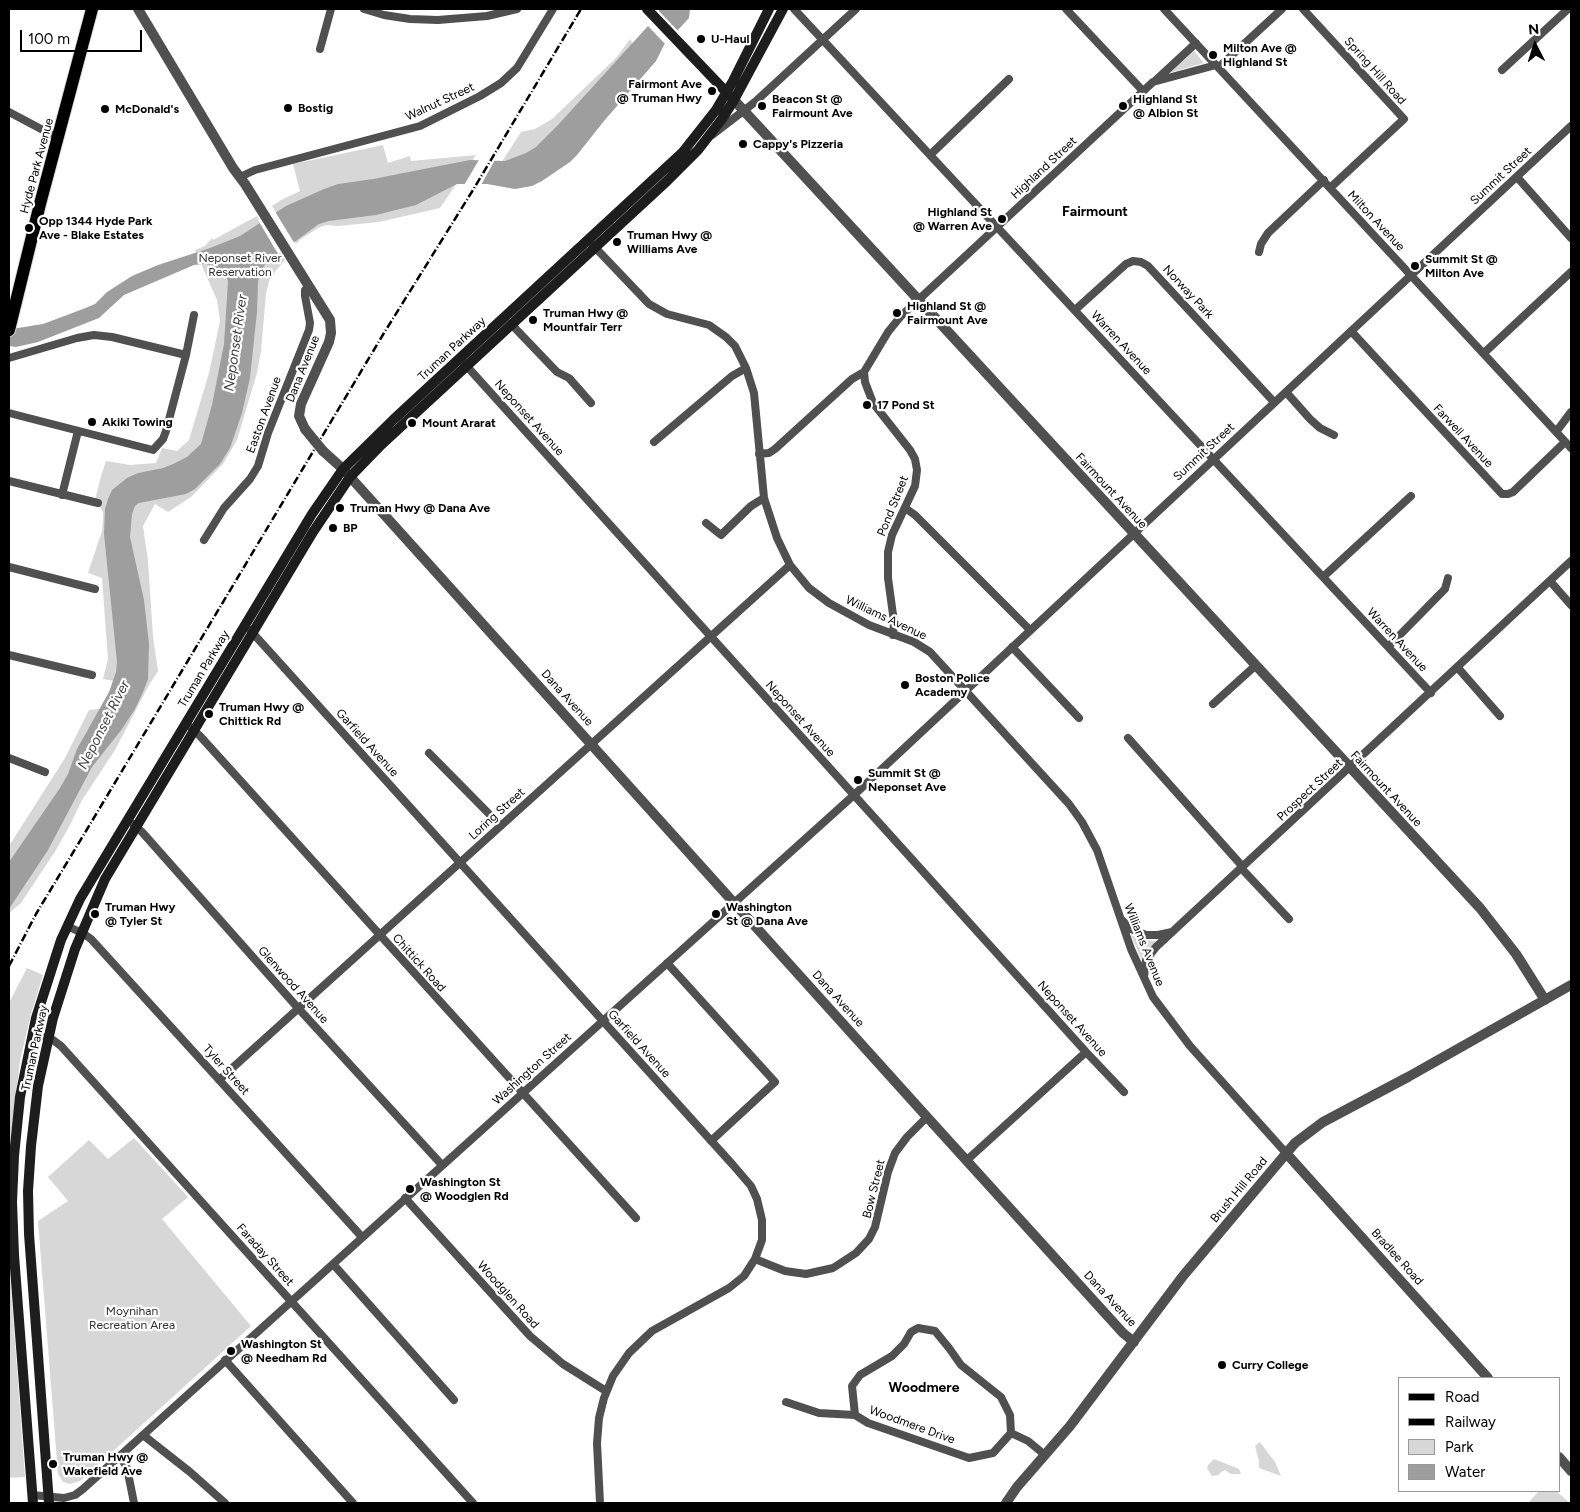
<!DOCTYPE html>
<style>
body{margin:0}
#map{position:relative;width:1580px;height:1512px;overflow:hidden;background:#fff;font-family:Figtree,sans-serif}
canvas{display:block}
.frame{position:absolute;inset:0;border:10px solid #000;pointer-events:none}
.legend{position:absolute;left:1398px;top:1377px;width:162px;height:115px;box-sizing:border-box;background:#fff;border:1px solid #999;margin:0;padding:6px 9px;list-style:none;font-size:15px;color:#000}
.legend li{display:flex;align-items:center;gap:10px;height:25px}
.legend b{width:25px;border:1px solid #999}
.north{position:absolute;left:1510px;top:20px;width:50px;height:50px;-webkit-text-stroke:4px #fff;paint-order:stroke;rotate:355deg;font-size:14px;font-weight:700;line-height:20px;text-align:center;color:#000}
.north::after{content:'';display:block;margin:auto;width:18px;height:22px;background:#000;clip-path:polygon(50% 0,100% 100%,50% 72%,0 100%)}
.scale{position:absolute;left:20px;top:30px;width:122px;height:22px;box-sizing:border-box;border:2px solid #000;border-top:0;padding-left:6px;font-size:15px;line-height:18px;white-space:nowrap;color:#000;-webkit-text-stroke:4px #fff;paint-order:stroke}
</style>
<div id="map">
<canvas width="1580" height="1512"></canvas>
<div class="frame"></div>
<ul class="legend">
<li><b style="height:6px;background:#000"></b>Road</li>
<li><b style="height:6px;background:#000"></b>Railway</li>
<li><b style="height:14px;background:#d7d7d7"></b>Park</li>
<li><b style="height:14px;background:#9e9e9e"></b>Water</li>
</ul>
<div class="north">N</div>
<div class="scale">100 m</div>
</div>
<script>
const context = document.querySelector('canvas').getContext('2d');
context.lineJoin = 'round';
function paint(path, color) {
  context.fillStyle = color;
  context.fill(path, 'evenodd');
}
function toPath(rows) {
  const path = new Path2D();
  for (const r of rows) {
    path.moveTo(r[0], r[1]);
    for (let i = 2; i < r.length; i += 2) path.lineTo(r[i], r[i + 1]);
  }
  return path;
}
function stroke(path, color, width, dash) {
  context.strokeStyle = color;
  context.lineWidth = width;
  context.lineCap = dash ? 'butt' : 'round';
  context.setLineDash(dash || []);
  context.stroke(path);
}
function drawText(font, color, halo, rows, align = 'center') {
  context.font = font + ' Figtree,sans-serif';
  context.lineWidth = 4.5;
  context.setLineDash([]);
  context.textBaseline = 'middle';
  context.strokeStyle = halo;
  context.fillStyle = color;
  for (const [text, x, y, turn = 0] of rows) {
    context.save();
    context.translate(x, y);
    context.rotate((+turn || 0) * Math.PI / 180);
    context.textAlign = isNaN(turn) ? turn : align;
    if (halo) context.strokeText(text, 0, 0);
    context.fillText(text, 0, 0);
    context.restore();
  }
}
paint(toPath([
 [648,26,657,36,570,137,494,174,521,132,535,129,552,119,617,57,630,39,634,45],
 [1194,51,1204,63,1169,73],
 [383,145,388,163,410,156,411,161,476,155,440,208,379,222,338,226,326,225,318,228,301,239,296,244,272,206,281,200,300,191,293,164],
 [257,216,285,260,274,273,269,281,266,294,261,351,257,373,237,440,223,464,191,497,168,512,155,504,143,526,148,561,153,637,158,671,149,685,115,750,82,800,70,825,56,850,21,903,9,913,9,846,65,758,89,710,105,708,119,682,103,679,108,659,102,578,88,573,102,531,103,519,103,512,95,500,102,473,106,461,130,465,156,463,162,448,177,451,189,440,209,373,220,321,217,300,195,250,205,246,212,238,213,240],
 [1131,935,1143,940,1156,941,1147,951,1142,960],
 [27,968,43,975,31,1014,20,1061,9,1152,9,1003],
 [134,1138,188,1197,162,1219,251,1326,80,1481,70,1484,63,1482,58,1474,38,1221,68,1201,48,1177,89,1140,108,1159],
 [9,1261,25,1477,9,1478],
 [1260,1442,1275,1462,1281,1476,1259,1468,1259,1461,1255,1446],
 [1214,1459,1239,1469,1241,1474,1231,1474,1225,1470,1221,1472,1219,1475,1212,1476,1207,1468,1208,1465],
 [1539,1491,1556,1491,1570,1503,1528,1503]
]), '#d7d7d7');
paint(toPath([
 [660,9,690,9,689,18,664,45,656,61,604,121,577,155,570,162,542,181,532,186,515,189,487,184,457,184,416,205,376,215,329,221,319,224,267,262,261,270,258,281,257,312,250,378,242,413,230,448,220,464,195,489,186,494,139,503,135,506,132,514,130,537,144,600,149,644,148,679,143,692,135,709,122,729,92,767,48,850,9,909,9,862,60,788,68,774,77,749,109,692,116,672,117,662,104,534,105,509,108,499,112,490,127,478,138,473,163,468,173,464,187,457,201,444,212,405,224,344,228,281,224,273,212,265,203,264,194,265,124,295,99,318,38,342,16,347,9,346,9,326,18,328,43,324,83,309,95,304,107,292,132,276,158,265,210,248,240,236,286,206,324,189,338,184,373,179,470,160,505,161,526,153,536,147,558,125,648,26]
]), '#9e9e9e');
paint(toPath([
 [657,9,679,32,667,46,647,25],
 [480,158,496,158,480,187,463,187],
 [274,210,295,244,278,254,258,220]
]), '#fff');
const primary = toPath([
 [9,330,40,204,92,9]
]);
stroke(primary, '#dbdbdb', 14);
stroke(toPath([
 [364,9,384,15,410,19,438,20,487,16,517,9],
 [794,9,1431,693],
 [1066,9,1143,91],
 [1164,9,1571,448],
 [1303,9,1404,119,1330,188],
 [320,49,331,9],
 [1219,67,1282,9],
 [1502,70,1568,9],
 [1155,81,1196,43],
 [9,112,58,138],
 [712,135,755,102,856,9],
 [930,155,1009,79],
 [240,177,255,170,420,126,480,96,501,83,517,68,553,9],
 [1517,177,1571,238],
 [588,240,649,304,667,314,709,325,726,337,735,346,746,368,754,393,764,498,777,538,790,565,809,588,829,603,869,625,914,642,930,652,1069,804,1082,822,1097,850,1131,949,1153,997,1190,1046,1286,1153],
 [1259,252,1261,244,1268,233,1324,180],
 [1075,310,1126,264,1133,261,1141,262,1148,266,1274,402],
 [512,325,557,372,569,378,591,403],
 [1351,331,1502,494,1508,494,1513,492,1565,442],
 [1484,353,1571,272],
 [9,358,77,338,94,335,112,337,186,355],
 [463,362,1086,1052,1124,1092],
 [864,372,865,382,873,403,910,450,915,459,917,470,915,486,892,535,888,552,888,578,894,622,893,635],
 [1286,392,1310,419,1320,428,1334,435],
 [9,413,153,450,163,439,166,431,186,355,194,315],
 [1556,432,1571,412],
 [654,442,732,376,746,368],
 [759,454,769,453,775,449,852,379,864,372,888,332,901,316,1153,82,1216,65],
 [9,481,98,503],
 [62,495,78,431],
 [905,508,915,515,1030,630],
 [706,523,721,535,751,506,764,498],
 [204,540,224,508,250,479,258,466,268,433,309,330,310,323,305,296,305,290,309,286],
 [9,567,95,589],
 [1323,577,1411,496],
 [1550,581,1571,605],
 [250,630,733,1165,751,1186,757,1199,762,1220,762,1240,755,1259,744,1276,729,1288,652,1331,629,1353,613,1376,604,1398,599,1418,597,1443,600,1503],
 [1012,647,1079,718],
 [1388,647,1445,589,1448,578],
 [9,655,92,675],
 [1458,668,1500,716],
 [1213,704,1255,666],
 [190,727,200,736,636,1218],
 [1128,738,1243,867],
 [429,753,501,826],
 [9,758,45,772],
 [133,824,142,832,298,1008,442,1165],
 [1241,868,1289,919],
 [1123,921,1131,929,1146,935,1158,935,1172,932],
 [67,926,84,934,91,939,362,1237],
 [667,963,775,1082,711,1141],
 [1144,977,1146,960,1156,947,1571,561],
 [32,1033,53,1040,61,1046,473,1503],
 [219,1080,790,565],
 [967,1160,1086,1052],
 [405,1198,530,1336,563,1364,606,1391],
 [755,1259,785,1271,806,1274,833,1268,856,1253,869,1239,875,1227,888,1172,895,1153,907,1137,927,1117],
 [333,1264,454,1400],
 [225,1360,353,1503],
 [786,1402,819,1413,855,1415],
 [1011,1433,993,1453,969,1458,868,1423,855,1415,852,1386,860,1375,892,1356,904,1344,911,1332,918,1328,935,1331,949,1348,961,1365,1001,1397,1010,1415,1011,1433,1028,1441,1045,1455],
 [143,1435,190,1472,225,1503],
 [120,1456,127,1468,134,1503],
 [32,1495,64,1498,75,1495,83,1489,854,795,1571,126]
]), '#505050', 8);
stroke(toPath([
 [138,9,233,168,245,184,330,320,331,333,329,342,301,404,299,416,305,429],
 [734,100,1480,908,1516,954,1545,1000],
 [323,451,343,469,927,1117,1123,1333,1134,1342],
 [1286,1153,1488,1378],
 [1559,1457,1571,1471],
 [1006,1503,1017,1487,1070,1426,1183,1276,1295,1143,1323,1122,1408,1077,1571,985]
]), '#505050', 10);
stroke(toPath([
 [647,9,730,96],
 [33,1503,14,1255,12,1202,14,1156,20,1097,36,1018,61,940,80,899,312,514,343,469,394,419,682,153,716,110,733,81,769,9],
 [49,1503,29,1234,28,1191,31,1146,38,1086,53,1018,75,949,105,879,313,532,350,477,381,445,667,181,698,150,722,119,734,100,783,9]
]), '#1d1d1d', 10);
stroke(primary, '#000', 12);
stroke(toPath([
 [9,966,36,914,98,811,384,333,473,190,581,9]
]), '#000', 2.5, [8, 2.5, 1, 2.5]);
stroke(toPath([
 [305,429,323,451]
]), '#505050', 10);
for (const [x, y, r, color] of [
 [701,39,5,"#000"],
 [1213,55,5,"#000"],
 [712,91,5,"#000"],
 [762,106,5,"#000"],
 [1123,106,5,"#000"],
 [288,108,5,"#000"],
 [105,109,5,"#000"],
 [743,144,5,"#000"],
 [1002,219,5,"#000"],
 [29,228,5,"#000"],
 [617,242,5,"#000"],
 [1415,266,5,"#000"],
 [897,313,5,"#000"],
 [533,320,5,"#000"],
 [867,405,5,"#000"],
 [92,422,5,"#000"],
 [412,423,5,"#000"],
 [340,508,5,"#000"],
 [333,528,5,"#000"],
 [905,685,5,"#000"],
 [209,714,5,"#000"],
 [858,780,5,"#000"],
 [95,914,5,"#000"],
 [716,914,5,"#000"],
 [410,1189,5,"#000"],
 [231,1351,5,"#000"],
 [1222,1365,5,"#000"],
 [53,1464,5,"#000"]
]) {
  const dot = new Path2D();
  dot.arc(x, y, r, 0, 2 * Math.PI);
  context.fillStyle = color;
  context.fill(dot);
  stroke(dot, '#fff', 2);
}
drawText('bold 12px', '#000', '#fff', [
 ["U-Haul",711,39],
 ["Milton Ave @",1223,48],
 ["Highland St",1223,62],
 ["Fairmont Ave",702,84,"right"],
 ["@ Truman Hwy",702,98,"right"],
 ["Beacon St @",772,99],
 ["Fairmount Ave",772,113],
 ["Highland St",1133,99],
 ["@ Albion St",1133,113],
 ["Bostig",298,108],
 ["McDonald's",115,109],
 ["Cappy's Pizzeria",753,144],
 ["Highland St",992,212,"right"],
 ["@ Warren Ave",992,226,"right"],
 ["Opp 1344 Hyde Park",39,221],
 ["Ave - Blake Estates",39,235],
 ["Truman Hwy @",627,235],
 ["Williams Ave",627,249],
 ["Summit St @",1425,259],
 ["Milton Ave",1425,273],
 ["Highland St @",907,306],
 ["Fairmount Ave",907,320],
 ["Truman Hwy @",543,313],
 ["Mountfair Terr",543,327],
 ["17 Pond St",877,405],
 ["Akiki Towing",102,422],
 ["Mount Ararat",422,423],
 ["Truman Hwy @ Dana Ave",350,508],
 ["BP",343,528],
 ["Boston Police",915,678],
 ["Academy",915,692],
 ["Truman Hwy @",219,707],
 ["Chittick Rd",219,721],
 ["Summit St @",868,773],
 ["Neponset Ave",868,787],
 ["Truman Hwy",105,907],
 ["@ Tyler St",105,921],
 ["Washington",726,907],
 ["St @ Dana Ave",726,921],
 ["Washington St",420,1182],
 ["@ Woodglen Rd",420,1196],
 ["Washington St",241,1344],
 ["@ Needham Rd",241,1358],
 ["Curry College",1232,1365],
 ["Truman Hwy @",63,1457],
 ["Wakefield Ave",63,1471]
], 'left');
drawText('12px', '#000', '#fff', [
 ["Spring Hill Road",1375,71,48],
 ["Walnut Street",440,102,-25],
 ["Hyde Park Avenue",37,166,-75],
 ["Highland Street",1044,168,-43],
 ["Summit Street",1501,176,-43],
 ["Milton Avenue",1376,221,47],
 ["Norway Park",1188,292,47],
 ["Warren Avenue",1121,343,47],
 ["Truman Parkway",452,349,-43],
 ["Dana Avenue",303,369,-68],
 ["Easton Avenue",264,415,-70],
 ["Neponset Avenue",529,418,48],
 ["Farwell Avenue",1463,436,47],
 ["Summit Street",1204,452,-43],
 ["Fairmount Avenue",1111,491,47],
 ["Pond Street",893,506,-68],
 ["Williams Avenue",886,618,25],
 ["Warren Avenue",1397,640,47],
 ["Truman Parkway",204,669,-59],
 ["Dana Avenue",567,698,48],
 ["Neponset Avenue",800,719,48],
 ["Garfield Avenue",367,743,48],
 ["Fairmount Avenue",1386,789,47],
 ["Prospect Street",1310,790,-43],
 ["Loring Street",497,814,-42],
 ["Williams Avenue",1144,945,68],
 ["Chittick Road",419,963,48],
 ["Glenwood Avenue",293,985,48],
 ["Dana Avenue",838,999,48],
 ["Neponset Avenue",1072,1019,48],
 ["Garfield Avenue",639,1044,48],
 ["Truman Parkway",35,1048,-78],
 ["Washington Street",532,1069,-42],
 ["Tyler Street",226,1070,48],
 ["Bow Street",874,1189,-76],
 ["Brush Hill Road",1239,1190,-50],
 ["Faraday Street",265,1255,48],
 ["Bradlee Road",1397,1257,48],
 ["Woodglen Road",508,1295,48],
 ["Dana Avenue",1110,1299,47],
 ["Woodmere Drive",912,1425,20]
]);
drawText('12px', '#2e2e2e', '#fff', [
 ["Neponset River",240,258],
 ["Reservation",240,272],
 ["Moynihan",132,1311],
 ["Recreation Area",132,1325]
]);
drawText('bold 14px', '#000', '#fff', [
 ["Fairmount",1095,212],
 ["Woodmere",924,1388]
]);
drawText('italic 14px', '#3f3f3f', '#fff', [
 ["Neponset River",236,343,-82],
 ["Neponset River",104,725,-63]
]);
</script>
